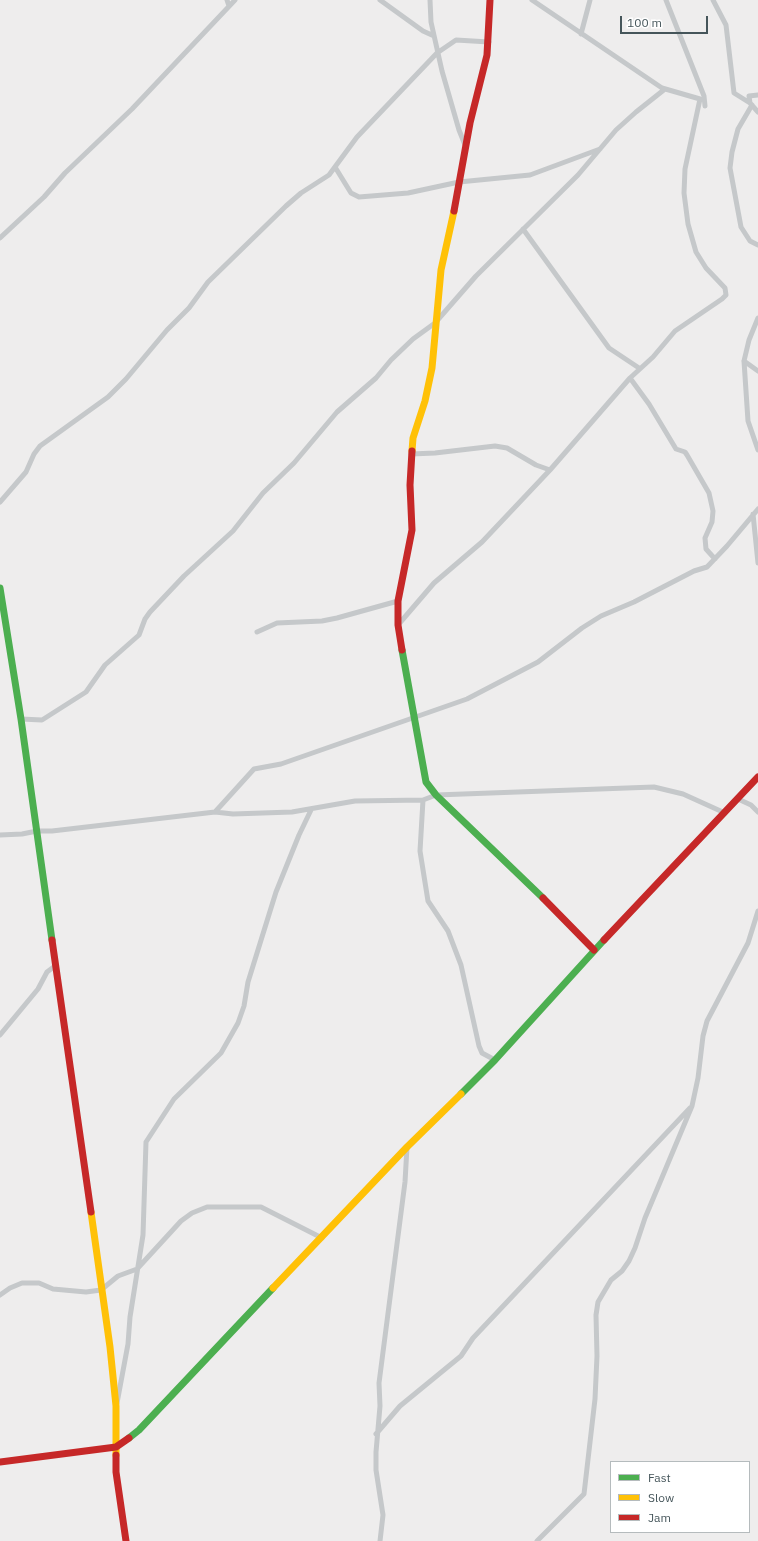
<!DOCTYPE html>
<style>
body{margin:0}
#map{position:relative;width:758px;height:1541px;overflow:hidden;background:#eeeded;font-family:"IBM Plex Sans",sans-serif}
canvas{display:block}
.legend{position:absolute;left:610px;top:1461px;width:140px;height:72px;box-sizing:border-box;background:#fff;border:1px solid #b5bbbd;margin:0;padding:5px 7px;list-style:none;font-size:12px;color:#45555a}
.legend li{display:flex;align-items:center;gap:8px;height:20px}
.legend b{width:20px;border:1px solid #b5bbbd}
.scale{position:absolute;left:620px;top:16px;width:88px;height:18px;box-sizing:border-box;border:2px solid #45555a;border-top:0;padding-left:5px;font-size:12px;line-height:14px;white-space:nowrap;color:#45555a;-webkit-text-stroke:3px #fff;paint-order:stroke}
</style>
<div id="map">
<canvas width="758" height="1541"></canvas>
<ul class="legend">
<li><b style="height:5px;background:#4caf50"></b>Fast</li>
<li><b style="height:5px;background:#ffc107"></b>Slow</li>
<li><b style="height:5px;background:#c62828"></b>Jam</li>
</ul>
<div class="scale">100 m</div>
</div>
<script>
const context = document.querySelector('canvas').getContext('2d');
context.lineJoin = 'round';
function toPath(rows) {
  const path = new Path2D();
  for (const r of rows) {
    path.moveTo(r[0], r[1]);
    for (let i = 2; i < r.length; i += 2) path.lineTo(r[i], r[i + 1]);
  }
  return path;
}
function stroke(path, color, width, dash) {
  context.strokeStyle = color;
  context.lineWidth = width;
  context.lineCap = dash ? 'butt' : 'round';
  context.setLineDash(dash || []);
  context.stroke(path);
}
stroke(toPath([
 [227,0,229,6],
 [380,0,423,31,434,36],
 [430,0,431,22,442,71,459,130,465,145],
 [666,0,704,96,705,106],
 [713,0,726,25,734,93,750,103,758,112],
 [581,34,590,0],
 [750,103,749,96,758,95],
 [752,105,738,129,732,152,730,168,741,227,750,241,758,245],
 [335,167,351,193,359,197,408,193,459,182,530,175,600,149],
 [523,229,609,348,639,368],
 [0,238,44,197,65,173,132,109,235,0],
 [758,318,749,340,744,361,748,421,758,450],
 [744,361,758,371],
 [630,378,649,404,676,449,685,452,687,455,709,493,713,511,712,522,705,538,706,549,715,559],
 [411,454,435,453,495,446,507,448,536,465,550,470],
 [0,502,26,472,34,454,40,446,108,397,126,379,167,330,189,308,208,282,286,206,301,193,329,175,357,137,437,53,456,40,489,42],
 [753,514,758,563],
 [398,625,434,583,482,542,550,470,630,378,653,357,675,331,722,299,726,295,725,288,706,268,696,252,688,224,684,193,685,169,700,99,662,88,532,0],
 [257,632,277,623,322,621,337,618,398,601],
 [21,719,42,720,86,692,105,665,139,635,145,619,150,612,184,576,233,531,263,493,294,463,337,412,376,378,391,360,413,339,435,323,476,276,578,175,616,130,636,112,665,89],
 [738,799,751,805,758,812],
 [423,800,420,851,428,901,448,931,461,965,479,1046,482,1053,495,1060],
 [215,812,254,769,281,764,467,699,538,662,582,628,601,616,634,602,694,571,707,567,727,546,758,509],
 [0,835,22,834,37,831,52,831,215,812,233,814,292,812,355,801,423,800,436,795,654,787,683,794,725,813],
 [0,1035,38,989,47,972,55,966],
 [0,1295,10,1288,22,1283,39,1283,53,1289,86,1292,101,1290,118,1276,137,1269,181,1221,192,1213,207,1207,261,1207,322,1238],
 [117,1403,128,1344,130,1317,143,1235,146,1142,174,1099,221,1053,238,1023,244,1006,248,982,276,892,299,835,311,810],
 [376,1434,400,1406,461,1356,473,1338,690,1108],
 [380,1541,383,1515,376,1470,376,1452,380,1406,379,1383,405,1182,407,1147],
 [537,1541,584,1494,595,1399,597,1356,596,1315,598,1302,611,1280,622,1271,629,1261,635,1248,645,1218,692,1106,698,1078,703,1036,707,1021,748,943,758,911]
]), '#c5c8ca', 5);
stroke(toPath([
 [0,588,21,719,52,940],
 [402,650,426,782,436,795,543,898],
 [461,1094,495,1060,604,940],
 [129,1438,139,1430,273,1288]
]), '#4caf50', 7);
stroke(toPath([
 [412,451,413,438,425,401,432,368,441,270,454,211],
 [91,1212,110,1347,116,1406,116,1455],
 [273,1288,407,1147,461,1094]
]), '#ffc107', 7);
stroke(toPath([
 [454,211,470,123,487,55,490,0],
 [402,650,398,625,398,601,412,530,410,485,412,451],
 [543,898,594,950],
 [52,940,91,1212],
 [604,940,758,777],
 [116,1455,116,1472,126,1541],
 [0,1462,116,1447,129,1438]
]), '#c62828', 7);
</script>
